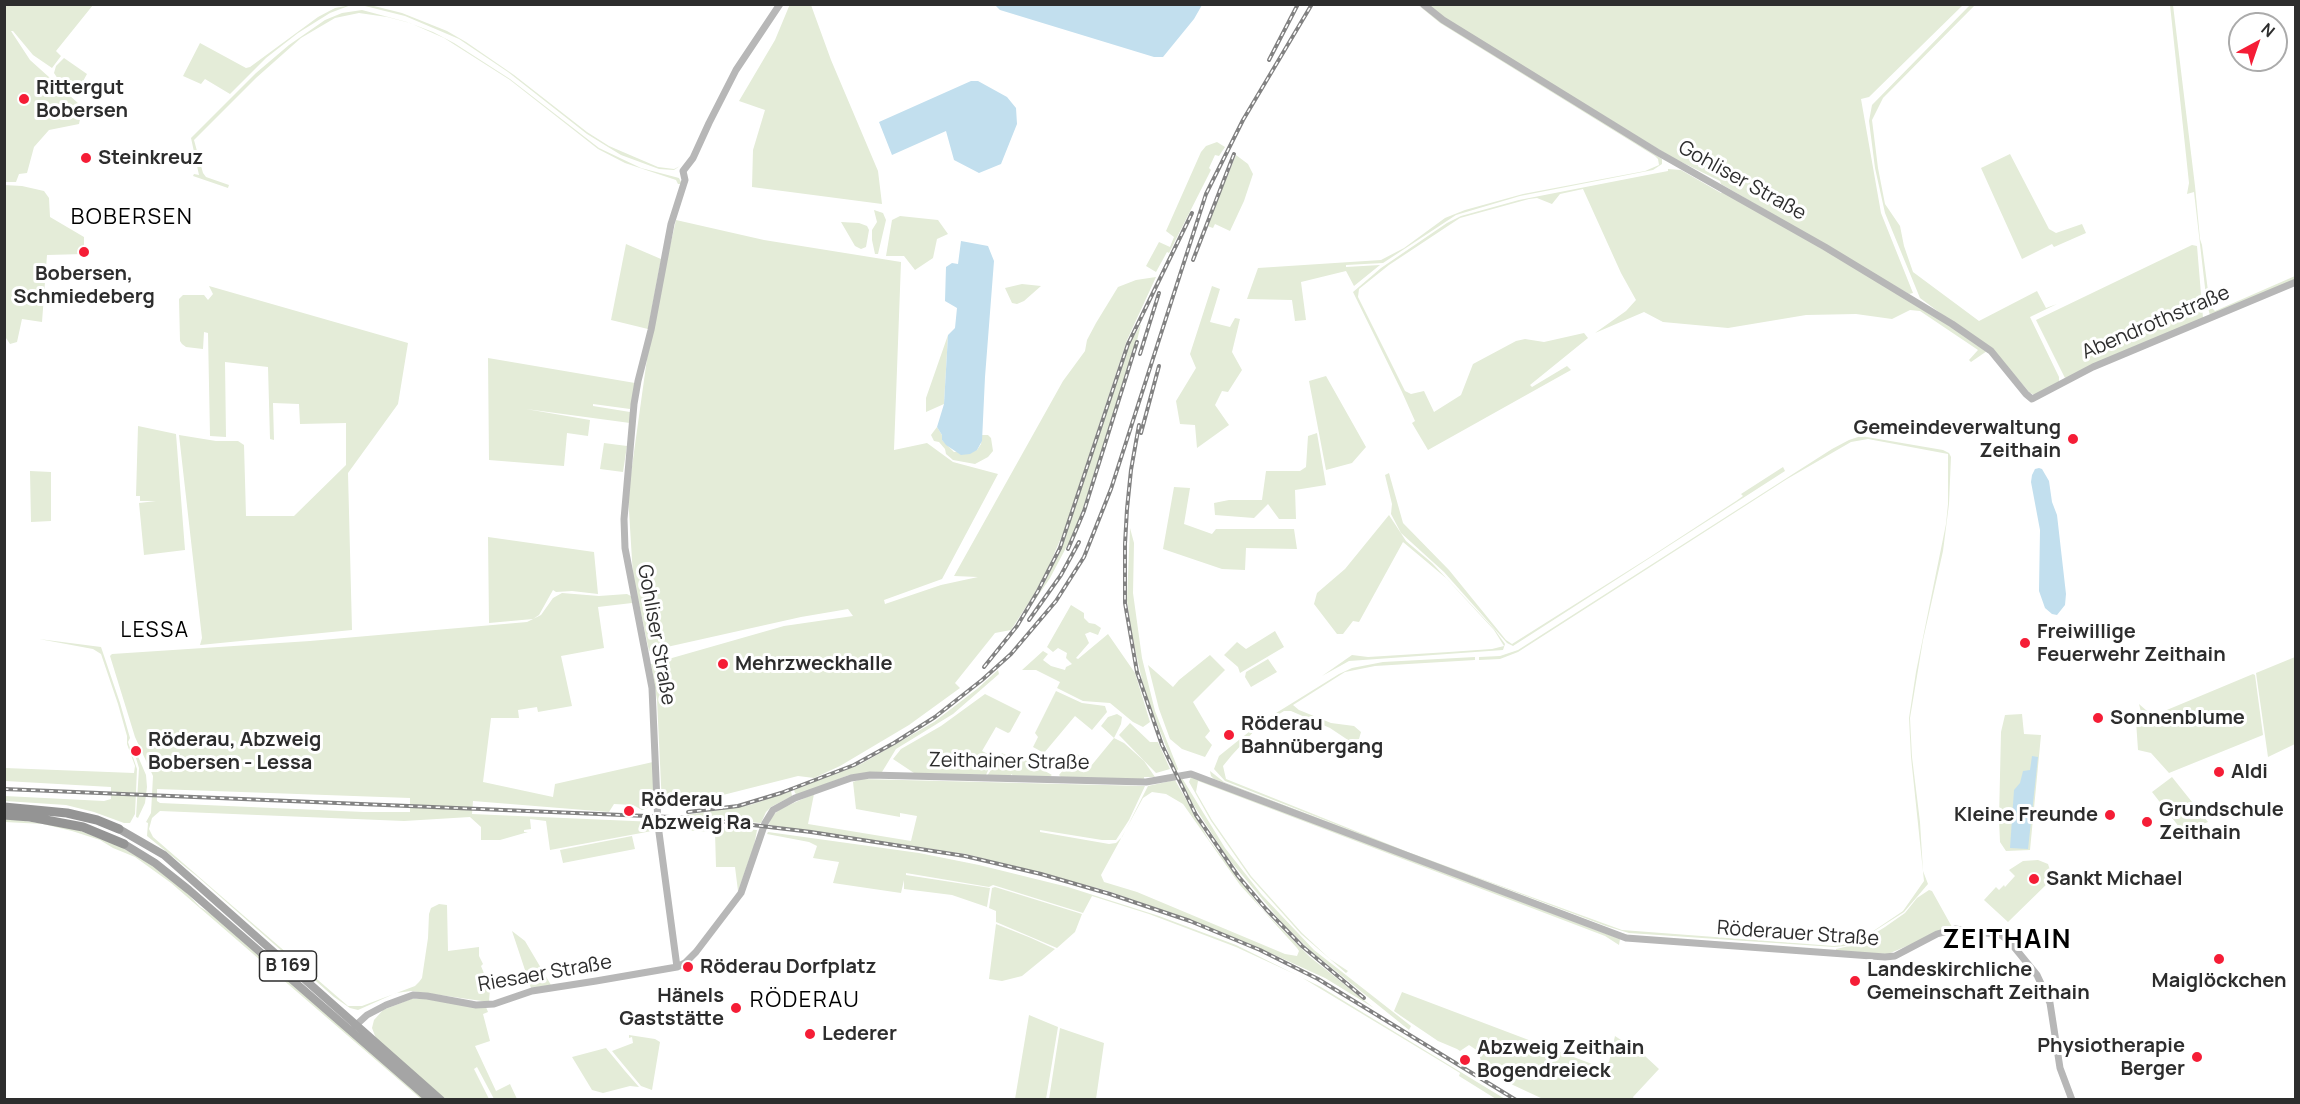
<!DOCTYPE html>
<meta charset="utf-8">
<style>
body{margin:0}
#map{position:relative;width:2300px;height:1104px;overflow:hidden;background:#fff;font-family:Manrope,sans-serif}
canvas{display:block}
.frame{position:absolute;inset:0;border:6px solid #2d2d2d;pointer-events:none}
.north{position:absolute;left:2228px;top:12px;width:60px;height:60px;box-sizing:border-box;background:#fff;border:2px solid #ababab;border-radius:50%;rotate:40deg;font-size:16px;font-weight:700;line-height:24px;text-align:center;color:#2d2d2d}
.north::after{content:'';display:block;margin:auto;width:21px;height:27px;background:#f51d36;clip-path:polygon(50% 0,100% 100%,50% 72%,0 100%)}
</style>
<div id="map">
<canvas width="2300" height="1104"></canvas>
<div class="frame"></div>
<div class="north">N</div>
</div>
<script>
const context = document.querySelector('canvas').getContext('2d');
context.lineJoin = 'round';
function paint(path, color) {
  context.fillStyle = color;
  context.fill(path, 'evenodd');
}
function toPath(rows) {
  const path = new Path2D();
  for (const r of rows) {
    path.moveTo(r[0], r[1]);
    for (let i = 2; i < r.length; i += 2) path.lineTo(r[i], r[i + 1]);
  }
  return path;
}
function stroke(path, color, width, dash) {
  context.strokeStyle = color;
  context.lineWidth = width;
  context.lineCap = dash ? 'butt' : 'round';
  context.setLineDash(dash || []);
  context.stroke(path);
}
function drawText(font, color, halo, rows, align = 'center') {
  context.font = font + ' Manrope,sans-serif';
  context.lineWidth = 6;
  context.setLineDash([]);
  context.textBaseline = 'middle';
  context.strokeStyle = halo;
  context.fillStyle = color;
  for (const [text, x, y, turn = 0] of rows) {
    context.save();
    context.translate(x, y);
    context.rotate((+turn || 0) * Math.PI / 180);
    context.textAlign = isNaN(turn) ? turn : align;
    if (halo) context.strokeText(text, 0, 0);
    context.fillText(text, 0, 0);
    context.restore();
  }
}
paint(toPath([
 [5,4,93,5,56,51,61,56,52,68,33,55,13,31,11,31,30,60,79,104,82,110,79,124,49,130,34,147,27,173,19,174,16,182,5,182],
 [790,4,811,5,831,60,878,171,882,204,752,187,753,150,765,110,739,101,775,40],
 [351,5,330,13,298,33,266,58,230,94,205,79,201,84,183,76,200,43,246,68,250,67,318,17,335,8],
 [361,5,370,5,402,13,447,31,466,42,514,75,587,132,609,146,658,167,674,169,680,166,674,170,659,169,621,155,587,134,508,72,459,39,405,16],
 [1418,5,1662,159,1662,164,1653,170,1520,196,1456,215,1383,263,1346,265,1346,267,1380,265,1354,286,1346,271,1301,282,1306,320,1295,321,1292,300,1247,299,1258,268,1381,260,1404,248,1445,218,1465,210,1523,194,1645,171,1659,165,1658,159,1655,156,1440,23],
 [1428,5,1963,5,1869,97,1861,99,1881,213,1913,293,1909,294,1721,184,1720,181,1673,158,1443,17],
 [1970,5,1975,5,1883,98,1872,120,1878,168,1885,204,1900,226,1904,246,1913,272,1979,321,2037,291,2046,308,2057,304,2030,317,2059,377,2059,382,2035,395,2030,393,1999,357,1920,298,1885,213,1875,168,1869,121,1872,105],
 [2170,5,2173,5,2195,186,2200,239,2202,245,2210,306,2215,311,2295,276,2295,280,2210,315,2207,305,2194,192,2187,194,2189,183],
 [362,10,407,22,433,32,454,43,510,79,599,148,641,168,679,178,682,184,678,184,676,180,625,163,598,149,510,80,444,38,410,23,387,17,359,13,335,18,301,38,256,78,194,140,203,173,206,177,229,185,228,188,193,176,194,174,199,175,191,138,256,73,289,45,325,20,342,13],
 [64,58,87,74,82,83,83,94,77,97,58,79,54,73,56,66],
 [1217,142,1225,147,1219,156,1215,155,1209,168,1211,170,1169,253,1167,252,1156,272,1146,266,1159,242,1170,247,1174,237,1166,231,1201,152,1206,146],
 [2010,154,2049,229,2056,233,2082,224,2086,233,2054,247,2052,244,2022,259,1981,168],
 [1236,155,1248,164,1253,174,1244,201,1230,231,1215,224,1213,228,1207,226],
 [1668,169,1681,170,1721,193,1724,191,1933,314,1987,351,1971,362,1969,360,1978,350,1920,311,1910,310,1892,319,1856,314,1806,315,1728,328,1663,322,1644,312,1595,333,1626,311,1636,300,1621,273,1583,189,1560,194,1552,204,1537,198,1529,199,1460,218,1389,265,1359,289,1358,297,1405,391,1411,394,1424,391,1434,412,1461,395,1473,364,1516,341,1525,339,1544,342,1584,333,1588,338,1530,385,1532,387,1567,366,1571,370,1428,450,1412,423,1415,421,1402,392,1353,292,1381,268,1447,223,1461,216,1519,200,1642,176,1668,171],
 [4,185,22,186,44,191,49,198,50,217,84,237,84,254,47,255,42,322,22,319,17,342,10,344,4,335],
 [874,210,883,213,886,220,878,254,875,254,872,240,872,230,877,222],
 [900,216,938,220,948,234,937,239,933,258,915,270,904,256,886,256,892,220],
 [676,220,764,240,901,262,894,450,927,443,953,462,998,474,942,579,884,600,885,604,941,585,978,577,954,576,1063,381,1085,351,1087,340,1096,323,1118,287,1136,280,1156,277,1127,340,1064,531,1048,568,1033,596,1011,630,995,633,955,683,960,688,909,725,840,766,814,778,798,776,715,797,662,805,657,700,651,664,784,626,853,616,848,609,801,617,649,651,633,576,628,495,651,330],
 [841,222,859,223,867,226,869,230,866,247,861,249,855,246],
 [626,244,661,259,648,329,611,320],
 [2192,245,2197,246,2203,318,2065,378,2036,320],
 [1022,284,1041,286,1024,301,1017,304,1012,303,1005,288],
 [209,286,408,343,398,404,348,473,352,630,200,645,202,638,179,435,216,441,238,441,244,445,246,516,294,516,346,465,346,423,300,424,299,404,273,403,274,440,270,439,268,367,225,362,226,437,210,436,208,333,204,332,203,349,186,347,182,344,180,341,179,299,183,295,204,295,208,300,213,294],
 [1212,286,1220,289,1210,322,1230,327,1235,318,1240,319,1232,352,1242,370,1228,392,1222,391,1215,405,1229,425,1197,448,1195,425,1180,424,1176,401,1196,368,1190,354],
 [1141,324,1134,353,1076,529,1050,578,1031,606,1042,588,1064,541,1121,366,1129,345],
 [948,335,944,404,926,412,926,398],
 [488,358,635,383,630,409,593,404,593,406,630,412,630,423,526,409,590,420,588,436,567,433,564,466,489,460],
 [1326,376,1366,447,1352,463,1326,470,1309,381],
 [138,426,176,434,185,550,144,555,139,503,156,501,140,501,140,496,136,496],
 [937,427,942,435,942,440,954,452,977,450,981,444,982,435,988,435,991,438,993,451,988,457,975,464,953,460,946,454,945,449,939,442,934,441,931,435],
 [1317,433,1326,485,1295,490,1296,519,1279,519,1268,504,1254,518,1215,515,1214,503,1229,500,1262,500,1266,471,1300,471,1306,467,1308,436],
 [1861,436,1943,450,1949,453,1951,457,1949,504,1943,551,1923,640,1910,718,1912,757,1920,822,1923,871,1928,884,1904,912,1857,942,1845,946,1834,947,1629,933,1606,926,1430,860,1621,933,1637,937,1621,934,1214,779,1211,776,1210,771,1224,782,1378,841,1225,781,1214,769,1219,756,1260,723,1339,674,1352,668,1383,662,1475,657,1475,660,1375,666,1345,672,1293,705,1299,710,1331,723,1354,726,1361,732,1359,739,1348,740,1330,728,1291,711,1284,711,1257,728,1232,755,1223,766,1226,779,1408,852,1622,930,1834,946,1857,942,1903,911,1924,881,1911,757,1909,718,1916,672,1946,524,1948,504,1948,454,1868,439,1851,442,1787,479,1518,652,1500,659,1479,660,1479,657,1500,656,1518,650,1832,449,1849,440],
 [604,443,627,446,623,472,600,469],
 [1783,467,1785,471,1513,646,1507,643,1444,572,1401,533,1391,514,1392,504,1385,475,1389,473,1403,523,1449,570,1506,640,1512,644,1650,557,1736,501,1743,496,1741,494],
 [30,471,51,472,51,521,31,522],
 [1174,487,1190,488,1184,524,1212,534,1216,529,1294,529,1297,549,1246,548,1245,570,1222,569,1163,549],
 [1389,515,1406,541,1432,563,1495,630,1505,644,1503,650,1349,661,1322,676,1352,655,1368,657,1449,652,1492,649,1504,646,1494,630,1446,578,1403,542,1359,622,1353,621,1343,634,1337,634,1314,604,1317,593,1345,569],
 [1130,528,1134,543,1133,593,1142,658,1155,711,1178,769,1176,772,1145,693,1132,636,1127,600],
 [488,537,594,552,598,594,572,591,556,592,553,590,539,615,533,619,489,623],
 [562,593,599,596,627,594,631,596,632,603,598,607,604,648,561,656,572,706,538,712,537,707,518,710,519,718,491,718,483,782,553,797,555,784,653,762,654,806,642,810,633,805,614,804,609,812,473,801,472,814,656,822,652,824,652,831,550,850,546,821,530,819,531,829,524,830,524,832,528,832,500,840,481,840,481,827,470,817,404,821,160,811,152,818,149,829,153,837,348,1006,362,1006,415,986,419,982,422,978,428,938,429,914,431,908,439,904,447,905,448,951,479,947,479,956,483,964,481,966,490,988,489,1002,411,991,396,993,358,1010,350,1008,334,997,198,877,147,836,148,823,146,822,151,813,153,776,135,737,110,656,112,654,310,641,527,622,541,615,553,598],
 [157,789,410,798,410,812,364,812,160,803,157,801],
 [1071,605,1084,613,1084,618,1089,623,1095,624,1101,628,1098,635,1090,632,1085,634,1089,643,1076,658,1078,659,1108,634,1135,673,1150,722,1143,727,1133,722,1110,703,1083,701,1057,688,1060,682,1036,670,1022,670,1043,651,1048,654,1043,660,1051,666,1065,670,1066,667,1072,664,1066,658,1067,653,1058,648,1053,652,1047,647],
 [1275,631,1284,647,1240,673,1238,667,1224,655,1237,642,1246,649],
 [39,639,101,647,120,703,130,738,128,742,137,769,135,814,130,823,124,823,94,812,66,805,5,801,5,796,104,801,111,799,111,787,5,781,5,768,134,773,135,766,127,744,127,736,118,704,101,654,93,649],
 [1210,655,1225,670,1193,702,1210,731,1205,737,1212,745,1205,757,1182,749,1170,739,1159,709,1148,665,1173,687,1179,680],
 [2295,657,2295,744,2268,757,2256,673],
 [1268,659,1277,672,1251,687,1245,677,1246,672],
 [998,670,999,674,953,714,896,749,882,772,849,775,797,795,795,793,794,790,861,764,934,722,977,689],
 [2253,674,2255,675,2263,735,2169,773,2151,753,2138,750,2136,721,2141,712,2139,704,2147,711,2162,712],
 [1056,691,1082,703,1105,706,1107,712,1092,730,1075,716,1044,753,1033,747,1038,737,1035,733],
 [985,694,1021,712,1010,732,1008,733,996,727,982,751,994,757,986,775,914,773,893,759,901,749,941,726],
 [1117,714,1122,717,1121,724,1114,738,1124,743,1144,761,1155,777,1144,777,1144,780,1062,778,1059,775,1077,754,1091,766,1114,738,1101,726,1108,717],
 [2022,714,2024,734,2041,735,2030,850,2006,851,2000,842,1999,819,2001,732,2005,715],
 [1130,723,1150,742,1158,742,1170,769,1156,773,1119,735],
 [1002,753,1012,758,1018,756,1052,775,1049,777,1014,776,1011,774,1011,776,987,776],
 [137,754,146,775,147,787,145,803,138,818,136,817,139,768,135,755],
 [1191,777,1620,939,1619,945,1605,936,1198,781,1196,792,1212,820,1251,876,1302,933,1330,959,1348,971,1346,973,1301,934,1250,877,1211,821,1189,782],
 [2172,777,2208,822,2183,832,2152,792],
 [1182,778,1225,848,1262,895,1314,950,1411,1026,1409,1030,1312,952,1283,924,1227,857,1191,801,1179,779],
 [861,779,1145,786,1129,820,1116,840,1102,840,1040,830,1040,832,1109,844,1116,843,1122,837,1148,786,1175,780,1209,840,1262,909,1310,957,1374,1008,1325,978,1255,946,1186,918,1105,890,966,854,769,825,770,818,780,809,814,794,808,824,911,841,917,816,900,813,900,817,856,809,853,782],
 [1152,792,1166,794,1183,804,1240,885,1297,948,1299,951,1297,956,1285,954,1137,892,1104,882,1101,875,1143,798],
 [791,791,792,796,771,807,766,812,761,823,680,816,750,805],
 [4,818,73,828,119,846,149,863,184,890,200,907,213,915,426,1099,421,1099,171,883,135,857,113,848,100,840,72,831,43,824,5,822],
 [661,822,757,830,754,846,738,891,735,867,716,867,715,832,662,829],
 [768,832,919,853,979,865,1068,887,1159,916,1236,945,1321,987,1505,1099,1496,1099,1459,1076,1460,1073,1447,1065,1301,977,1236,947,1149,914,1092,896,1083,913,993,885,989,887,906,873,906,875,990,888,987,907,952,895,904,889,904,880,901,893,833,883,839,862,813,858,817,846,809,842,767,834],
 [632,836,635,849,563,863,560,850],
 [2038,860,2048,864,2051,873,2050,881,2008,922,1984,900,1996,887,1999,890,2004,885,2005,887,2015,876,2009,870,2023,861],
 [995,887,1082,914,1075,932,1057,948,996,922,996,911,989,908,992,888],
 [1929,890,1932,891,1952,927,1888,954,1836,952,1836,949,1858,944,1885,927,1905,913,1917,898],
 [996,924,1031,938,1055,949,1022,976,1002,981,989,979],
 [512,931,525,941,551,985,531,988],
 [1402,992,1600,1067,1609,1062,1615,1036,1630,1046,1638,1040,1645,1046,1645,1056,1659,1069,1633,1097,1634,1099,1543,1099,1513,1085,1481,1061,1478,1051,1469,1045,1460,1051,1457,1049,1438,1041,1401,1016,1394,1011],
 [411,999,427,999,486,1007,488,1012,483,1014,490,1041,475,1046,496,1091,510,1084,517,1099,494,1099,477,1067,474,1069,489,1099,445,1099,377,1041,372,1028,374,1020,383,1010],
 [1029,1015,1058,1027,1046,1099,1015,1099],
 [1060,1028,1104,1043,1096,1099,1049,1099],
 [629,1035,655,1039,660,1042,652,1090,641,1086,612,1051,633,1043,632,1037,629,1038],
 [606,1048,625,1071,639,1087,630,1086,603,1093,592,1090,572,1057]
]), '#e4ecd8');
paint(toPath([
 [995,5,1202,5,1194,19,1163,57,1154,57,1000,10],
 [971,81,978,81,1007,97,1016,108,1017,124,1001,164,979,173,954,160,946,131,892,155,879,122],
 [961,241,988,246,994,261,985,377,982,441,977,450,970,454,961,455,946,445,942,440,942,435,937,427,944,404,948,335,955,328,957,308,945,301,946,267,952,263,958,264],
 [2039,468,2042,469,2049,481,2052,502,2057,515,2066,594,2065,605,2057,615,2052,614,2045,608,2039,591,2040,530,2031,482,2032,475,2035,469],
 [2032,756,2038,757,2028,849,2010,848,2014,790,2020,783,2023,771,2030,770]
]), '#c2dfee');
stroke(toPath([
 [1423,4,1443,20,1657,152,1825,247,1952,324,1991,351,2026,394,2032,399,2093,367,2296,282],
 [677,967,658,825,652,688,625,548,624,519,634,404,638,381,651,330,671,224,685,180,683,171,693,158,709,123,736,70,780,4],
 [355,1026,367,1015,386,1005,413,995,427,996,476,1005,494,1004,532,991,596,981,677,967,685,963,696,952,741,893,765,823,773,810,795,798,851,778,870,775,1146,782,1191,774,1626,938,1885,957,1895,956,1937,934,1955,929,2001,935,2010,942,2037,975,2050,1003,2060,1068,2072,1100]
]), '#b7b7b7', 7);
stroke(toPath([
 [119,829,164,855,441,1100],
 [124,844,155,863,189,890,430,1100]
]), '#a5a5a5', 8);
stroke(toPath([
 [4,807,67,813,97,820,119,829],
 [4,815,30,817,83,827,124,844]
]), '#949494', 9);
const rail = toPath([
 [1269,60,1298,4],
 [1193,260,1234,154],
 [1140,354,1159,293],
 [1139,425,1131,470,1127,509,1125,544,1125,603,1137,672,1162,745,1196,815,1238,876,1266,909,1302,946,1364,998],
 [1141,433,1159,366],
 [1068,549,1084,511,1137,342],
 [1029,620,1061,575,1079,542],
 [984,667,1017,626,1038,591,1060,548,1128,344,1192,213],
 [4,789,694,818,811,832,965,856,1041,874,1110,894,1190,921,1260,950,1318,979,1516,1100],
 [688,812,738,806,781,793,854,765,894,743,935,717,982,680,1011,654,1056,601,1084,557,1111,489,1206,194,1243,120,1312,4]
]);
stroke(rail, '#828282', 4);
stroke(rail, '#fff', 1.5, [4.5]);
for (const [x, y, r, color] of [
 [24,99,6,"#f51d36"],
 [86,158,6,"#f51d36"],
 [84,252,6,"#f51d36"],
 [2073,439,6,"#f51d36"],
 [2025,643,6,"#f51d36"],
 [723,664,6,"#f51d36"],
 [2098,718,6,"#f51d36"],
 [1229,735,6,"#f51d36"],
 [136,751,6,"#f51d36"],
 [2219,772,6,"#f51d36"],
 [629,811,6,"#f51d36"],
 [2110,815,6,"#f51d36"],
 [2147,822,6,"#f51d36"],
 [2034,879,6,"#f51d36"],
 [2219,959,6,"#f51d36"],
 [688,967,6,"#f51d36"],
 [1855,981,6,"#f51d36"],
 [736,1008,6,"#f51d36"],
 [810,1034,6,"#f51d36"],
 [2197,1057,6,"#f51d36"],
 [1465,1060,6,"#f51d36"]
]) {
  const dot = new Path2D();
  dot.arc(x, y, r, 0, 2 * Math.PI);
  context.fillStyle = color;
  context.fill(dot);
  stroke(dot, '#fff', 2);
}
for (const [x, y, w] of [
 [288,966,57]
]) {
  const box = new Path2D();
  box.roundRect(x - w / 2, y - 15, w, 30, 4.5);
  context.fillStyle = '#fff';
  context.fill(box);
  stroke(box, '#2d2d2d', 1.5);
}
drawText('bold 18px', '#2d2d2d', null, [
 ["B 169",288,966]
]);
drawText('bold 20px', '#2d2d2d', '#fff', [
 ["Rittergut",36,88],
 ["Bobersen",36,111],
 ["Steinkreuz",98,158],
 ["Bobersen,",84,274,"center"],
 ["Schmiedeberg",84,297,"center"],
 ["Gemeindeverwaltung",2061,428,"right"],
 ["Zeithain",2061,451,"right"],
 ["Freiwillige",2037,632],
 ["Feuerwehr Zeithain",2037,655],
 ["Mehrzweckhalle",735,664],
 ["Sonnenblume",2110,718],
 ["Röderau",1241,724],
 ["Bahnübergang",1241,747],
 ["Röderau, Abzweig",148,740],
 ["Bobersen - Lessa",148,763],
 ["Aldi",2231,772],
 ["Röderau",641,800],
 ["Abzweig Ra",641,823],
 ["Grundschule",2159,810],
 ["Zeithain",2159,833],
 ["Kleine Freunde",2098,815,"right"],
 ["Sankt Michael",2046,879],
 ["Röderau Dorfplatz",700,967],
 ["Landeskirchliche",1867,970],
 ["Gemeinschaft Zeithain",1867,993],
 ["Maiglöckchen",2219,981,"center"],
 ["Hänels",724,996,"right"],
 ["Gaststätte",724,1019,"right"],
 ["Lederer",822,1034],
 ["Physiotherapie",2185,1046,"right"],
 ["Berger",2185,1069,"right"],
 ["Abzweig Zeithain",1477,1048],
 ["Bogendreieck",1477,1071]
], 'left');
drawText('20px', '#2d2d2d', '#fff', [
 ["Gohliser Straße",1742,181,29],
 ["Abendrothstraße",2156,323,-23],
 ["Gohliser Straße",656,635,80],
 ["Zeithainer Straße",1009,762,1],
 ["Röderauer Straße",1798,934,4],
 ["Riesaer Straße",545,974,-10]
]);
context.letterSpacing = '1.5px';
drawText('21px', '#000', '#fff', [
 ["LESSA",155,631]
]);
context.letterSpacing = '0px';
context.letterSpacing = '1.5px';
drawText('22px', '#000', '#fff', [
 ["BOBERSEN",132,218],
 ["RÖDERAU",805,1001]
]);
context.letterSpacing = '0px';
context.letterSpacing = '1.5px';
drawText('bold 26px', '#000', '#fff', [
 ["ZEITHAIN",2007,941]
]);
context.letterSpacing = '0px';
</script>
